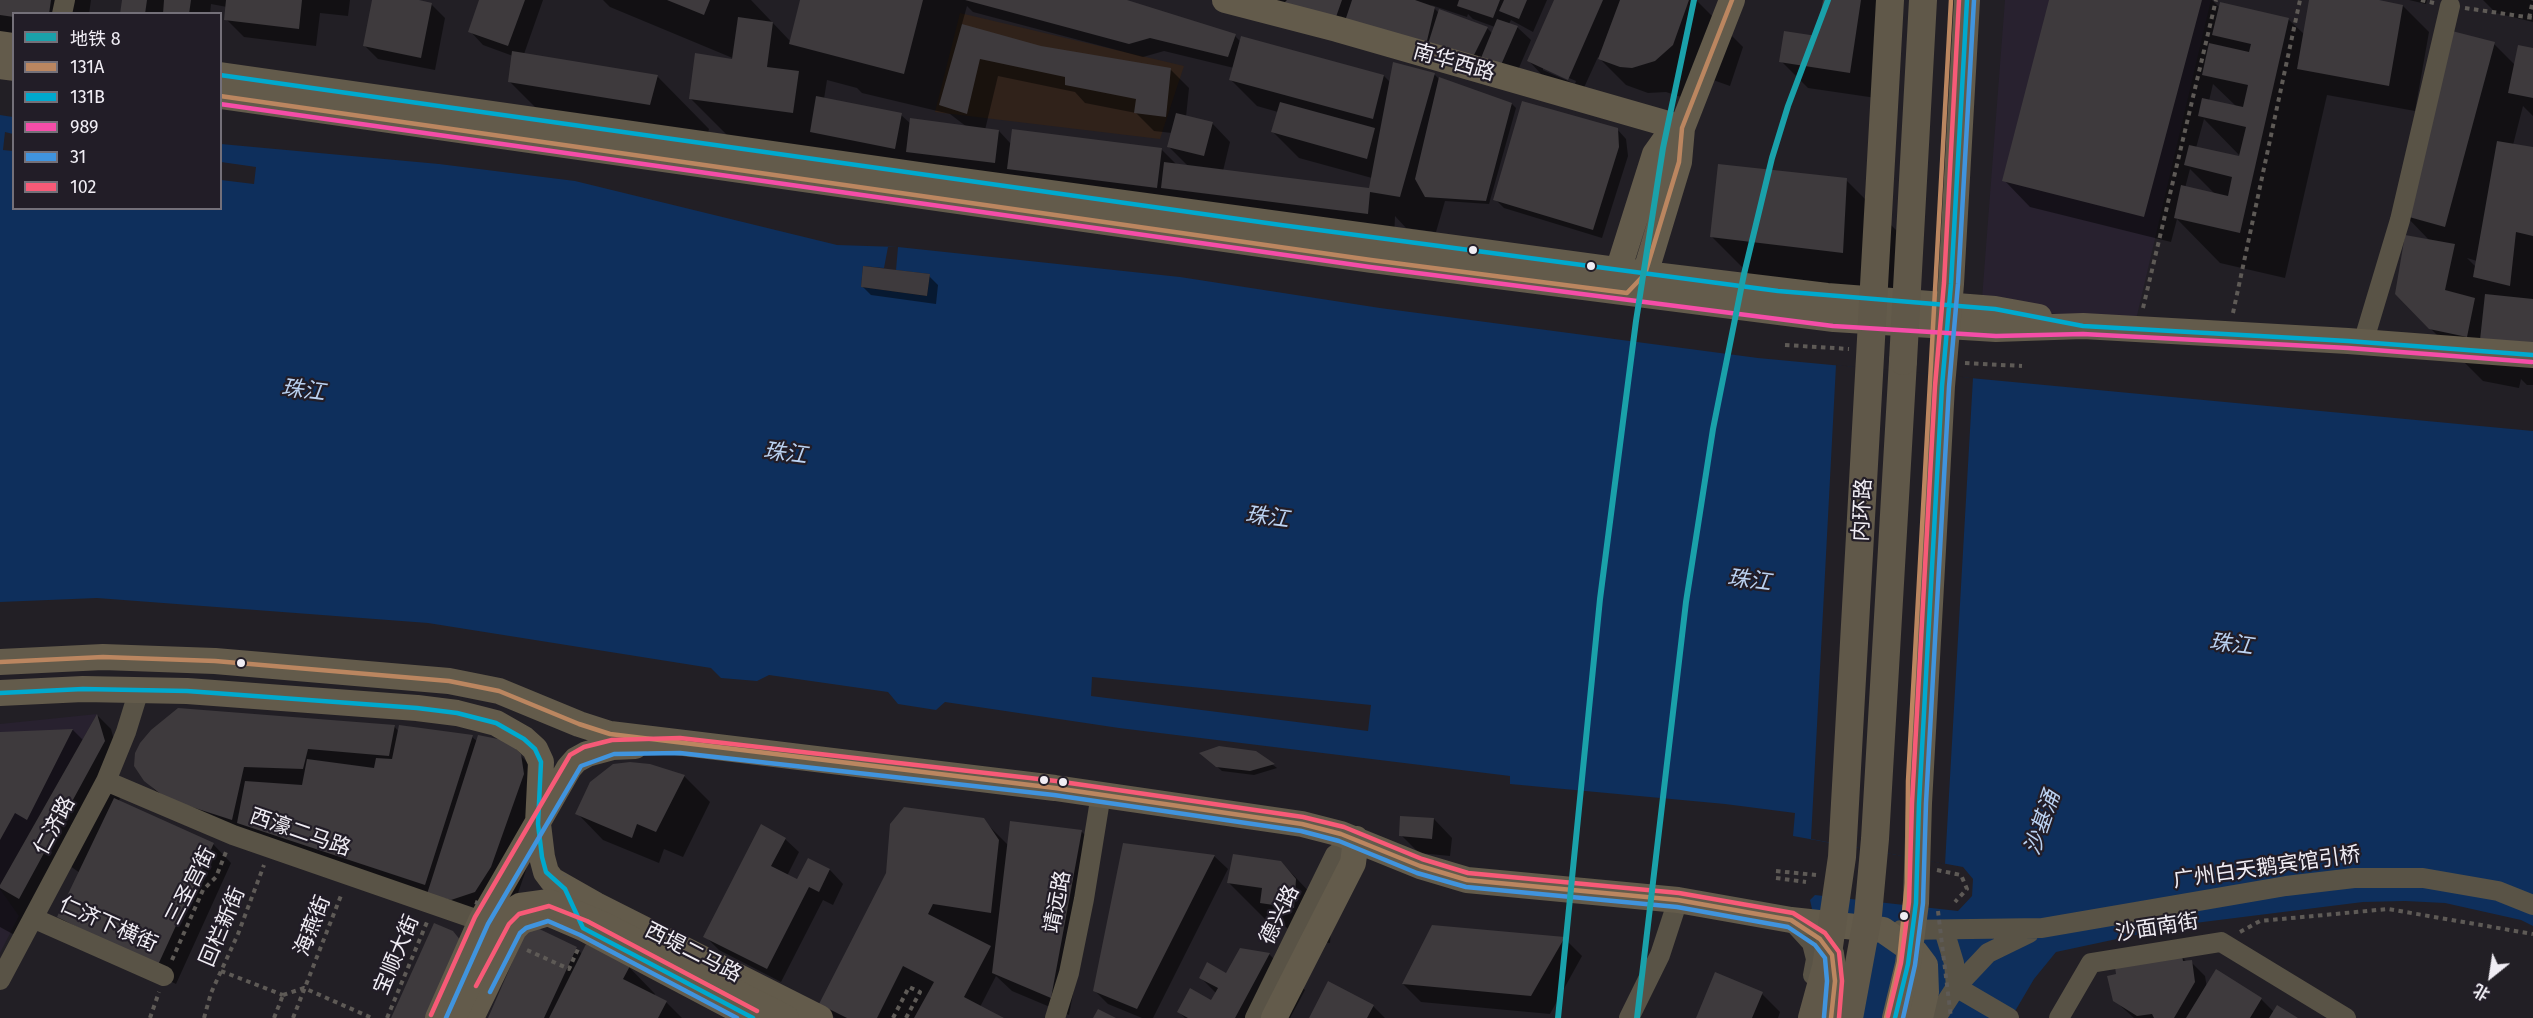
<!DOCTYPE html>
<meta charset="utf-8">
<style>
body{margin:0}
#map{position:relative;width:2533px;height:1018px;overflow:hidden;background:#221f25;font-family:"Fira Sans","Noto Sans SC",sans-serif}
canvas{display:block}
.legend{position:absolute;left:12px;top:12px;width:210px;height:198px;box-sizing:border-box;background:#221d27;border:2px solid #747079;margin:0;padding:8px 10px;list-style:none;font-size:18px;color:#f0edf4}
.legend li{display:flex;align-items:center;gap:12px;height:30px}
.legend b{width:30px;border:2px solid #747079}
.north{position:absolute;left:2461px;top:946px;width:60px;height:60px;-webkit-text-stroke:4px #221d27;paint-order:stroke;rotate:210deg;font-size:16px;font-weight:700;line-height:24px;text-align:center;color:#f0edf4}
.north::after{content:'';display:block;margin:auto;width:21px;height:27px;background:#f0edf4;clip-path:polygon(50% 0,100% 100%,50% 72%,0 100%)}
</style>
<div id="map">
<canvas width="2533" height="1018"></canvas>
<ul class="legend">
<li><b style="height:8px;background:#1aa1aa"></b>地铁 8</li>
<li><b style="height:8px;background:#bb8660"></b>131A</li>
<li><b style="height:8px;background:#00a9ce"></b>131B</li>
<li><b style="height:8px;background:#f54da8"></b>989</li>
<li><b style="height:8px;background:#4094de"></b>31</li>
<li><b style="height:8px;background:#f75a77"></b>102</li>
</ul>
<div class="north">北</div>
</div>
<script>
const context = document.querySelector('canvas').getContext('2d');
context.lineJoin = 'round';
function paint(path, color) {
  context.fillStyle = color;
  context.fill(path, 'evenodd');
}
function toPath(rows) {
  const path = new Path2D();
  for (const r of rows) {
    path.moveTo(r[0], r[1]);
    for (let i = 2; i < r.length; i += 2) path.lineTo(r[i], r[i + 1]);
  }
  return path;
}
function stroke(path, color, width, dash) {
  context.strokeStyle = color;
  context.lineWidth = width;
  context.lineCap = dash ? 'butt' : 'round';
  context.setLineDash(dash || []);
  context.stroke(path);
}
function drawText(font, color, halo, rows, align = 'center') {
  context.font = font + ' "Fira Sans","Noto Sans SC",sans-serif';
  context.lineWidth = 4.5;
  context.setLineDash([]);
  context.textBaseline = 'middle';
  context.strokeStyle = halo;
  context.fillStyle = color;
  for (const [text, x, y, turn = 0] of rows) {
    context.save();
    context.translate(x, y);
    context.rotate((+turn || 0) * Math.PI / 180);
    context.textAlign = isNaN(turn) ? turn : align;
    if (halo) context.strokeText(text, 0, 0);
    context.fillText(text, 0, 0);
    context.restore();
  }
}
paint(toPath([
 [2005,0,2211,0,2135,324,2085,320,1982,299],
 [97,714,0,885,0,724],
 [0,889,19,916,0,953]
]), '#28212f');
paint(toPath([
 [960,13,1184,66,1160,139,935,112]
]), '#30221a');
paint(toPath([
 [0,115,13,117,14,208,220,208,221,144,439,164,575,181,837,245,898,247,1180,277,1380,308,1758,358,2533,431,2533,926,2521,920,2445,903,2405,901,2363,902,2187,924,2056,952,2034,979,2011,1018,1840,1018,1852,939,1812,909,1810,900,1815,895,1958,911,1972,896,1973,879,1963,867,1793,836,1795,813,1725,804,1510,784,1510,776,1119,728,945,702,936,710,898,704,888,692,769,675,757,681,721,678,711,668,428,623,97,598,0,602]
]), '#0e2f5c');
paint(toPath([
 [5,132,13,134,13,151,3,150],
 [221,162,256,167,254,184,221,180],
 [888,247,898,247,896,270,930,274,927,296,861,287,863,266,884,268],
 [1836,365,1973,378,1945,864,1811,839],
 [1092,677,1371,705,1368,731,1091,696]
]), '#221f25');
paint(toPath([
 [0,0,91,0,89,14,14,14,14,48,0,46],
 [123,0,350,0,348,16,320,13,316,46,244,37,226,19,227,7,211,4,210,14,121,14],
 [373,0,411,0,431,4,445,18,435,70,378,59,364,45],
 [481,0,543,0,524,54,657,76,709,129,702,157,562,134,510,82,513,56,483,45,470,31],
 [603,0,751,0,791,42,802,0,1122,0,1235,36,1241,42,1384,76,1391,83,1394,64,1435,75,1440,80,1512,104,1516,108,1489,204,1445,201,1436,232,1406,228,1395,216,1394,240,745,153,690,98,735,59,610,7],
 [967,6,973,12,1143,57,1164,51,1234,68,1231,80,1257,106,1278,112,1273,132,1299,158,1372,178,1370,189,1223,171,1230,142,1212,123,1186,117,1189,88,1171,70,1041,48,965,26,962,24],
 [998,76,1075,92,1085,103,1136,113,1154,131,1172,133,1169,147,1189,167,1177,165,1161,149,1011,144,999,131,985,130],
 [827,80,857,88,862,93,950,114,967,127,911,124,901,115,824,99],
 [1253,0,1547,0,1533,32,1511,20,1509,24,1517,27,1531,40,1515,77],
 [1431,5,1467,17,1468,14,1473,19,1495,27,1492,33,1487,28,1440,14],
 [1556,0,1696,0,1743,47,1730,86,1699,75,1690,100,1666,92,1648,93,1626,85,1598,57,1582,92,1542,75,1529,61],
 [1543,67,1576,81,1575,84,1543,70],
 [1824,0,1891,0,1876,98,1808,88,1781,61,1818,38],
 [2051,0,2212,0,2220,8,2288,19,2305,35,2311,0,2371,0,2403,6,2429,32,2415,111,2327,95,2285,278,2220,263,2177,219,2171,242,2030,207,2004,180],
 [2213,84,2237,107,2209,101],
 [2204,119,2243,159,2196,148],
 [2190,169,2216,195,2185,188],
 [2409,0,2427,0,2426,4],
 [2483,0,2533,0,2533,22,2496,13],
 [2494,44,2515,65,2533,50,2533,116,2523,106,2513,145,2533,149,2533,385,2527,385,2521,379,2519,388,2483,381,2396,294,2430,241,2404,214],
 [2467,258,2477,261,2476,267],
 [1617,129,1626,139,1628,156,1602,238,1504,208,1495,199],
 [1846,180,1901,235,1897,307,1766,291,1711,236],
 [929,276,938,285,936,304,871,295,862,286],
 [98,716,111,729,118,755,111,768,127,785,118,802,213,844,231,863,176,984,77,935,59,917,80,873,70,866,29,943,0,927,0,733,73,730,84,741],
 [394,726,399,732,472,737,478,742,513,748,547,782,550,801,518,893,502,919,172,808,145,780],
 [1256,752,1277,768,1254,775,1222,771,1206,757],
 [684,776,710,802,683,857,664,849,659,863,603,840,577,813],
 [1434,819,1452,838,1450,856,1419,853,1401,835],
 [983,820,1008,845,1011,823,1082,832,1100,850,1069,1015,1012,991,996,976,980,1007,1000,1018,835,1018,821,1003],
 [785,839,799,852,787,876,798,881,809,860,830,870,843,884,833,905,823,900,781,982,719,950,705,936],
 [1214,856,1228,869,1153,1018,1142,1018,1108,1004,1094,990],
 [1281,862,1332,916,1330,943,1298,939,1280,921,1265,919,1228,882],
 [1564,938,1582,956,1550,1014,1421,1002,1403,984],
 [576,948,582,954,629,967,655,994,654,996,666,1002,682,1018,490,1018],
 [1269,954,1305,990,1290,1018,1185,1018,1179,1012,1212,1002,1217,994,1200,977,1227,975],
 [2181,956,2187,962,2191,962,2205,976,2207,988,2217,971,2261,999,2274,1012,2295,1018,2134,1018,2114,1000],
 [1762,994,1780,1012,1778,1018,1698,1018],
 [1373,1006,1385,1018,1310,1018]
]), '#0007');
paint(toPath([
 [0,0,51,0,49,14,14,14,14,17,0,15],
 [122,0,147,0,145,14,120,14],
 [164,0,191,0,189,14,163,14],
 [226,0,302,0,299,29,224,20],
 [372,0,419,0,432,3,421,58,363,46],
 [479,0,525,0,508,46,468,32],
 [667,0,710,0,704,15],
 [800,0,923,0,904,74,789,44],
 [965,0,1127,0,1236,34,1228,57,1150,38,1129,44],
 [1287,0,1342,0,1336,17,1284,3],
 [1352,0,1415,0,1435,7,1426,45,1345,21],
 [1459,0,1500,0,1493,18,1457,6],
 [1504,0,1527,0,1519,19,1499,11],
 [1554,0,1603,0,1568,80,1527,61],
 [1620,0,1689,0,1673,45,1655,61,1632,68,1620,67,1598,59],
 [1823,0,1861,0,1850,73,1779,62,1784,31,1817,36],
 [2049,0,2202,0,2144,217,2002,181],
 [2309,0,2379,0,2403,5,2389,86,2297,69],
 [2220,2,2289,18,2240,233,2174,218,2181,185,2228,196,2232,177,2184,165,2189,145,2239,156,2246,127,2198,116,2202,98,2243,107,2248,85,2202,75,2209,43,2249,52,2251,44,2212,35],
 [1439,9,1488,27,1473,57,1428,44],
 [738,17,773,22,767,67,799,71,793,113,689,99,695,53,732,59],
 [1497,19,1518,26,1501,65,1481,58],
 [962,24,1041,46,1171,68,1166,117,1134,113,1136,99,1065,85,1065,77,980,59,967,114,939,105],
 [2452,31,2495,42,2445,227,2402,215],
 [1241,36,1384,75,1373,119,1229,80],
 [2518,45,2533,48,2533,98,2508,93],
 [512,51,658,75,650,105,508,82],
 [1393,62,1435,73,1400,197,1370,192,1368,214,1161,188,1164,162,1369,188],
 [1439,77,1512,103,1486,201,1425,197,1415,179],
 [816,96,902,113,895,149,810,132],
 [1522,101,1618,128,1619,147,1593,230,1493,200],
 [1280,102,1375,128,1367,159,1271,132],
 [1176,113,1213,122,1204,156,1167,147],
 [910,118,999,130,995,163,906,152],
 [1012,129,1162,148,1157,188,1007,169],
 [2497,141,2533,147,2533,236,2516,232,2510,286,2473,277],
 [1718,164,1847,178,1843,253,1710,237],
 [2405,235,2455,244,2445,290,2475,298,2467,337,2429,329,2395,294],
 [863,266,930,274,927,296,861,287],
 [2485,294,2533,299,2533,346,2480,340],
 [178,708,395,725,389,756,308,749,303,769,244,767,232,820,167,799,144,781,134,766,135,753,140,743,151,730],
 [97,714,105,741,19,899,0,888,0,885],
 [399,725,473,735,425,885,237,823,245,781,302,785,307,759,374,768,376,758,392,759],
 [73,729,27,820,15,813,0,840,0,732],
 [478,735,503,740,514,747,521,754,524,774,491,867,475,892,451,900,427,894],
 [1219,746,1256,751,1275,764,1250,771,1216,767,1199,753],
 [630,762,650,764,685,775,656,832,637,824,632,838,575,814,590,782,613,764],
 [114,798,214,843,157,967,57,917],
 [904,807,984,818,999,840,991,913,933,904,928,914,991,946,964,997,1004,1018,914,1018,934,982,903,966,877,1018,847,1018,819,1004,886,873,890,824],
 [1400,816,1434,818,1432,839,1399,836],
 [1010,821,1082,830,1051,998,992,973],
 [761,824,786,838,771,866,797,879,808,858,830,869,819,892,809,887,767,969,703,937],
 [1123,843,1215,855,1137,1009,1093,991],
 [1233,854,1281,861,1296,879,1294,908,1260,903,1262,888,1227,883],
 [434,923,453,931,461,941,431,1018,391,1018],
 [529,924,577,947,544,1018,488,1018],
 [1432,925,1565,937,1531,996,1402,984],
 [586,944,630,966,623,979,667,1001,658,1018,549,1018],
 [1240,948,1270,953,1235,1018,1188,1018,1177,1012,1190,988,1211,1000,1218,988,1199,978,1207,962,1226,973],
 [2182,955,2183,961,2192,960,2195,982,2174,1018,2154,1018,2152,1014,2137,1016,2113,1001,2107,976,2116,974,2115,967],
 [2216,969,2262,998,2250,1018,2186,1018],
 [1715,972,1763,992,1752,1018,1696,1018],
 [1328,981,1374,1005,1367,1018,1309,1018],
 [2277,1005,2298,1018,2269,1018],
 [1098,1009,1116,1018,1093,1018]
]), '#3e3a3d');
stroke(toPath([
 [2421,0,2434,3],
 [2465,8,2533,18],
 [2529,18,2533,0],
 [2143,308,2216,0],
 [2233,313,2300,0],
 [1785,345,1849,349],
 [1965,363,2022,366],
 [1937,870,1961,875,1967,889,1955,902],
 [1776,871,1816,875],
 [1776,878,1806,882],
 [2240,932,2260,921,2388,909,2533,934],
 [527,950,569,969,578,949],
 [172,960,203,890,216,877,226,852],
 [221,971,283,995],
 [283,995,304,988,372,1018],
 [150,1018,159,992],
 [204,1018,211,993,238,934,264,865],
 [274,1018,283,995],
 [293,1018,342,893],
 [387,1018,427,922],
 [893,1018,909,987,920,992,906,1018]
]), '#5e5a56', 4, [4.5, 4.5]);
stroke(toPath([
 [62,14,65,0],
 [2363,343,2400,220,2450,6],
 [106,781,233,835,481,921],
 [33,918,164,976],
 [1791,920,1812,943,1816,959,1813,975],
 [1901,930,2042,928,2286,886,2354,878,2423,878,2498,891,2533,905],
 [1944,930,1954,963,1956,987],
 [0,980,106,781,126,732,139,690],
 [1956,987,2009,1018],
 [1055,1018,1069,973,1084,899,1101,794],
 [1255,1018,1335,855,1356,839],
 [1629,1018,1660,955,1678,900],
 [1936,1018,1956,987,1988,953,2029,933],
 [2059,1018,2091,963,2221,942,2346,1018]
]), '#595346', 20);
stroke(toPath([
 [1225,0,1337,29,1682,128],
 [0,44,14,46],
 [0,66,14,68],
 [220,75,934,177,1645,274,1827,296,1995,309,2039,317],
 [220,96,1371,260,1834,319,1996,329,2083,326,2348,341,2533,355],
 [1634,286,1645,274,1679,162,1682,128,1732,0],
 [1625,287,1618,271,1655,154,1665,140,1682,128],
 [0,662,103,657,215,661,449,681,499,691,579,724,610,734,1055,788,1302,824,1341,834,1420,866,1467,880,1678,900,1791,920,1883,930,1916,953,1925,965,1926,992,1920,1018],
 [0,693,83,689,187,691,417,708,457,713,496,723,524,739,535,749,541,762,538,824,542,857,546,872,552,880,596,905,820,1018],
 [438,1018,481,921,569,768,576,760,587,754,613,747,635,746],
 [471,1018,514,929,522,921,548,913,583,928,753,1018],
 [1274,1018,1353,863,1356,839],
 [1831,1018,1835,981,1831,954]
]), '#635b4b', 26);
stroke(toPath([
 [1849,1018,1868,915,1875,839,1903,361]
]), '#605849', 28);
stroke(toPath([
 [561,884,565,875],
 [475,902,486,906],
 [1938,911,1951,1018]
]), '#5e5a56', 4, [4.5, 4.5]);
stroke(toPath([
 [453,1018,497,923,508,913,520,906,549,902,604,925,786,1018],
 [1895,1018,1908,964,1916,903,1919,803,1942,386,1951,284,1967,0]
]), '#635b4b', 26);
stroke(toPath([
 [1903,361,1923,0],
 [1812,1018,1826,967,1842,857,1890,0]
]), '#605849', 28);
stroke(toPath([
 [220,96,1371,260,1627,293,1645,274,1679,162,1682,128,1732,0],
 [0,662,103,657,215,661,449,681,499,691,579,724,610,734,1055,788,1302,824,1341,834,1420,866,1467,880,1678,900,1791,920,1820,939,1832,955,1835,981,1831,1018],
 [1886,1018,1899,962,1907,883,1908,781,1951,0]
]), '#bb8660', 4.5);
stroke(toPath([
 [220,75,1281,225,1778,291,1995,309,2083,326,2348,341,2533,355],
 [0,693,83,689,187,691,417,708,457,713,496,723,524,739,535,749,541,762,538,824,542,857,546,872,565,889,583,928,753,1018],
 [1895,1018,1908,964,1916,903,1919,803,1942,386,1951,284,1967,0]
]), '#00a9ce', 4.5);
stroke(toPath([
 [220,104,1370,267,1833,326,1996,336,2083,334,2348,348,2532,362]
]), '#f54da8', 4.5);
stroke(toPath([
 [490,992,520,933,526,928,548,921,580,935,737,1018],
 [446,1018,488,924,581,766,614,754,680,753,1054,795,1301,831,1339,841,1417,873,1466,887,1677,907,1788,927,1815,945,1825,958,1827,981,1824,1017],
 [1903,1018,1915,965,1923,903,1926,803,1949,387,1958,284,1974,0]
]), '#4094de', 4.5);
stroke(toPath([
 [476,986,509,924,519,914,549,906,587,921,757,1011],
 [431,1015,475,917,570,755,584,747,612,740,680,738,1056,781,1303,817,1344,827,1422,859,1468,873,1679,893,1793,913,1825,933,1839,952,1842,981,1839,1018],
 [1888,1016,1901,963,1909,902,1912,803,1935,386,1944,283,1959,0]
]), '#f75a77', 4.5);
stroke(toPath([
 [1558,1018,1600,599,1636,321,1663,148,1694,0],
 [1637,1018,1686,602,1713,429,1744,274,1772,158,1788,106,1828,0]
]), '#1aa1aa', 6);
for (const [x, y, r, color] of [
 [1473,250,5,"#f0edf4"],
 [1591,266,5,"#f0edf4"],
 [241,663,5,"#f0edf4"],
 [1044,780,5,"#f0edf4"],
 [1063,782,5,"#f0edf4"],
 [1904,916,5,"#f0edf4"]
]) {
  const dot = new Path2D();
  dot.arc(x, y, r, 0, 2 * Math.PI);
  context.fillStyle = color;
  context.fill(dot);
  stroke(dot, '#221d27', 2);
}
drawText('21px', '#f0edf4', '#221d27', [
 ["南华西路",1454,63,16],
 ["内环路",1863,510,-87],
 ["仁济路",55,826,-62],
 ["西濠二马路",300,833,19],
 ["广州白天鹅宾馆引桥",2267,868,-8],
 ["三圣宫街",191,886,-63],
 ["靖远路",1058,902,-79],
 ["德兴路",1280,915,-64],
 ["仁济下横街",108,925,24],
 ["海燕街",313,926,-68],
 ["回栏新街",223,927,-67],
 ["沙面南街",2157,928,-9],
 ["西堤二马路",693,953,27],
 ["宝顺大街",397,955,-67]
]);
drawText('italic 22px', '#bbd2f1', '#221d27', [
 ["珠江",303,391,7],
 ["珠江",785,454,7],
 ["珠江",1267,518,7],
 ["珠江",1749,581,7],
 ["珠江",2231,645,7],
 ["沙基涌",2043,823,-71]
]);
</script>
